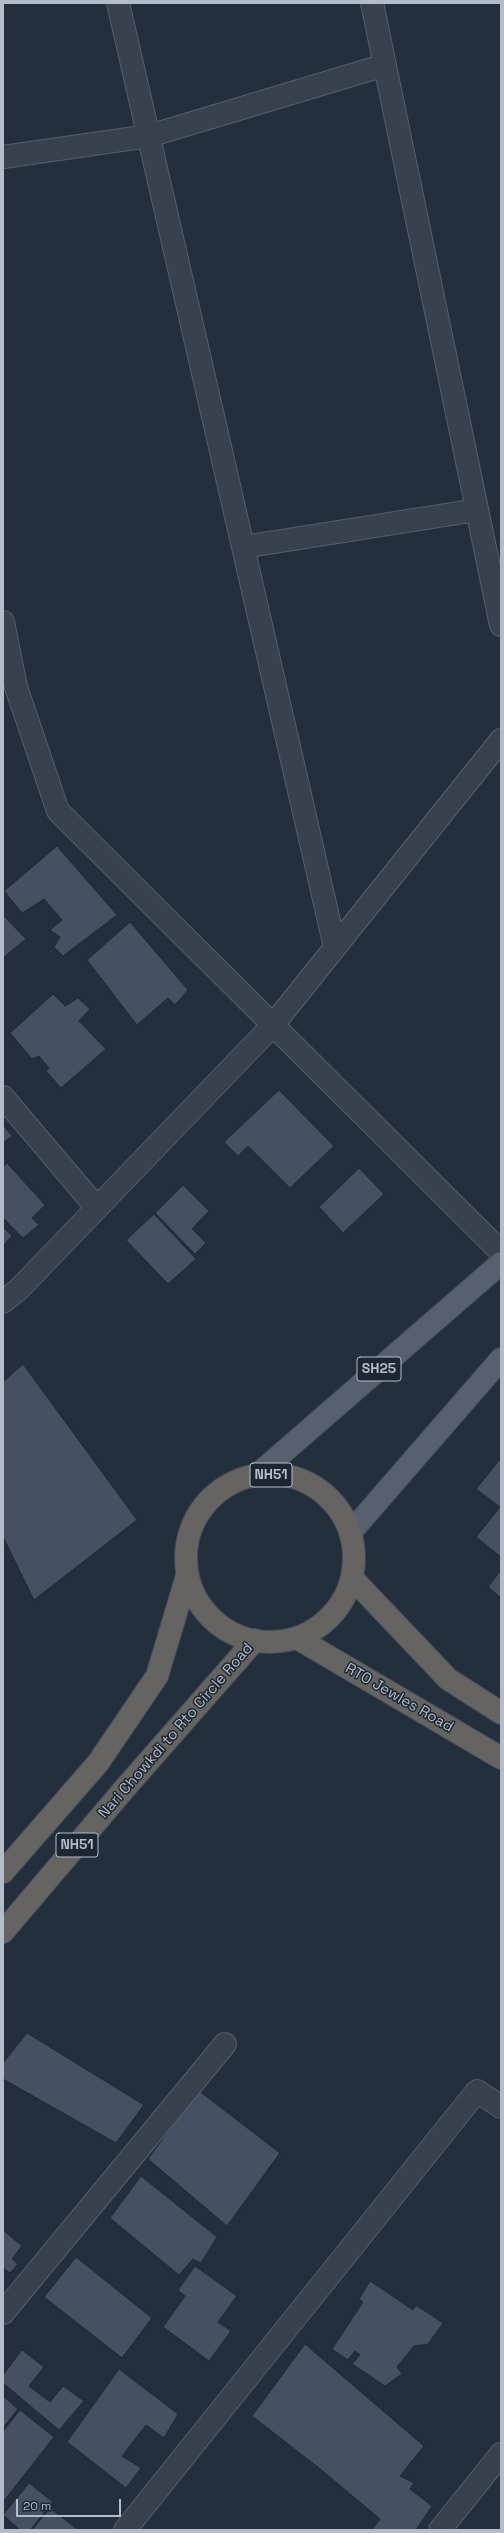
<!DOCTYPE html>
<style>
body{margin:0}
#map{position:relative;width:504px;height:2533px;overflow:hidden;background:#242f3e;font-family:"Space Grotesk",sans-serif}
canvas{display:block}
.frame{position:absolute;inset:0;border:4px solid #b4bcc9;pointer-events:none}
.scale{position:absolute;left:16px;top:2499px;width:105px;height:18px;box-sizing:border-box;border:2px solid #b4bcc9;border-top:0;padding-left:5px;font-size:12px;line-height:14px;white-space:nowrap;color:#b4bcc9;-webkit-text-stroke:3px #1d2633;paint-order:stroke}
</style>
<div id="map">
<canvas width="504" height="2533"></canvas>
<div class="frame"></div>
<div class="scale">20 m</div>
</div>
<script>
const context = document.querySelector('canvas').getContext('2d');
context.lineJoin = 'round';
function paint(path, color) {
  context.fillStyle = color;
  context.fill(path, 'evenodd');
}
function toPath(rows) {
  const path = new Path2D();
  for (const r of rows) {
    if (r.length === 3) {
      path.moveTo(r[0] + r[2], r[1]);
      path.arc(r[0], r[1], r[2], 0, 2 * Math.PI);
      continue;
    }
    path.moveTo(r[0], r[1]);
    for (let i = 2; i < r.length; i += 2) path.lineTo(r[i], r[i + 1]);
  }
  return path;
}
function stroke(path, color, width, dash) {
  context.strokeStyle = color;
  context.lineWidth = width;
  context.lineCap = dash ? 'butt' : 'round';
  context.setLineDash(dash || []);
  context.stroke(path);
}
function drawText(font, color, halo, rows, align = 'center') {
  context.font = font + ' "Space Grotesk",sans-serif';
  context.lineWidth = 3;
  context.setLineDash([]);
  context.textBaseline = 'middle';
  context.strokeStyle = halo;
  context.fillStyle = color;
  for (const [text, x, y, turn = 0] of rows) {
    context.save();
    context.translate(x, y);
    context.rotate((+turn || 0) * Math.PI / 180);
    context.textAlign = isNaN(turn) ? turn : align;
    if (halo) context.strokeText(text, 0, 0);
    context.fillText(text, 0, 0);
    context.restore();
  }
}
const building = toPath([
 [57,846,117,915,63,956,54,947,60,937,50,930,62,920,44,899,22,913,4,891,57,846],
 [3,915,26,939,3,958,3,915],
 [130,922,188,990,175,1005,168,998,137,1025,87,960,130,922],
 [53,994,65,1006,78,998,90,1009,79,1021,106,1049,61,1088,46,1071,49,1068,39,1056,32,1059,10,1033,53,994],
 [279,1090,334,1146,290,1188,248,1146,238,1156,224,1142,279,1090],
 [3,1125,12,1136,3,1143,3,1125],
 [7,1163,45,1205,32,1218,39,1225,23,1238,3,1218,3,1167,7,1163],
 [359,1168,384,1194,343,1233,319,1207,359,1168],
 [183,1185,209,1211,192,1229,206,1243,195,1254,155,1213,183,1185],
 [154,1214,196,1259,168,1284,126,1240,154,1214],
 [3,1227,12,1236,3,1246,3,1227],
 [23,1364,137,1520,34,1600,3,1537,3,1382,23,1364],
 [501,1458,501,1557,476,1537,500,1507,476,1489,501,1458],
 [501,1570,501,1598,488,1587,501,1570],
 [27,2033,144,2105,116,2143,3,2079,3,2063,27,2033],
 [198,2090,280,2153,227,2226,148,2159,198,2090],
 [141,2176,217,2237,201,2263,193,2259,179,2275,110,2218,141,2176],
 [3,2230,22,2246,12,2259,18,2264,10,2273,3,2268,3,2230],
 [76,2257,152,2318,122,2358,44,2297,76,2257],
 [195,2266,237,2296,218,2322,231,2331,209,2361,163,2327,185,2296,178,2290,195,2266],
 [370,2281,413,2310,416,2305,443,2323,428,2344,414,2346,397,2367,402,2374,385,2386,352,2364,360,2355,355,2351,348,2360,332,2349,363,2302,359,2299,370,2281],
 [305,2344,424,2446,400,2476,414,2483,410,2489,432,2506,416,2530,372,2530,380,2519,319,2468,252,2416,305,2344],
 [22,2350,44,2367,29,2386,50,2402,63,2386,84,2401,59,2430,3,2383,3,2375,22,2350],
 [119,2369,178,2414,164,2438,146,2425,122,2456,141,2468,126,2488,67,2442,119,2369],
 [3,2396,18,2409,3,2428,3,2396],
 [20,2410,54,2437,3,2502,3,2431,20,2410],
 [29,2483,53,2502,30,2530,20,2530,3,2515,29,2483],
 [50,2508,78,2530,32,2530,50,2508]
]);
paint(building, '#455162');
stroke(building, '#1f2835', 1);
const minor = toPath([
 [118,3,335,947],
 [372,3,501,625],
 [3,157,149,136,385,65],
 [243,547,477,510],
 [3,622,16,687,58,811,501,1252],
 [3,1097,97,1208],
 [3,1302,19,1289,273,1025,501,740],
 [3,2313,225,2044],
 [125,2530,477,2091,501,2107],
 [440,2530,501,2454]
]);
const primary = toPath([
 [257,1475,501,1263],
 [350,1533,501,1359]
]);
const trunk = toPath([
 [270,1558,84],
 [352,1578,448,1679,501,1713],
 [297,1638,501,1758],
 [3,1872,98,1763,157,1676,187,1576],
 [3,1932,126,1787,255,1640]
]);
stroke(minor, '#565f6c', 24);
stroke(primary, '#414a57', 24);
stroke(trunk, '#434c59', 24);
stroke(minor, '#38414e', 22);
stroke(primary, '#56606e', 22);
stroke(trunk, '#656462', 22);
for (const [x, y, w] of [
 [379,1369,44],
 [271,1475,42],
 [77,1845,42]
]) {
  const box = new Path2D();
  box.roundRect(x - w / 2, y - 12, w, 24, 3);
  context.fillStyle = '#1d2633';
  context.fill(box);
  stroke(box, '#b4bcc9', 1);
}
drawText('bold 14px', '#b4bcc9', null, [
 ["SH25",379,1369],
 ["NH51",271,1475],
 ["NH51",77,1845]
]);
drawText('15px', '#b4bcc9', '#1d2633', [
 ["RTO Jewles Road",399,1698,30],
 ["Nari Chowkdi to Rto Circle Road",176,1731,-49]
]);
</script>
